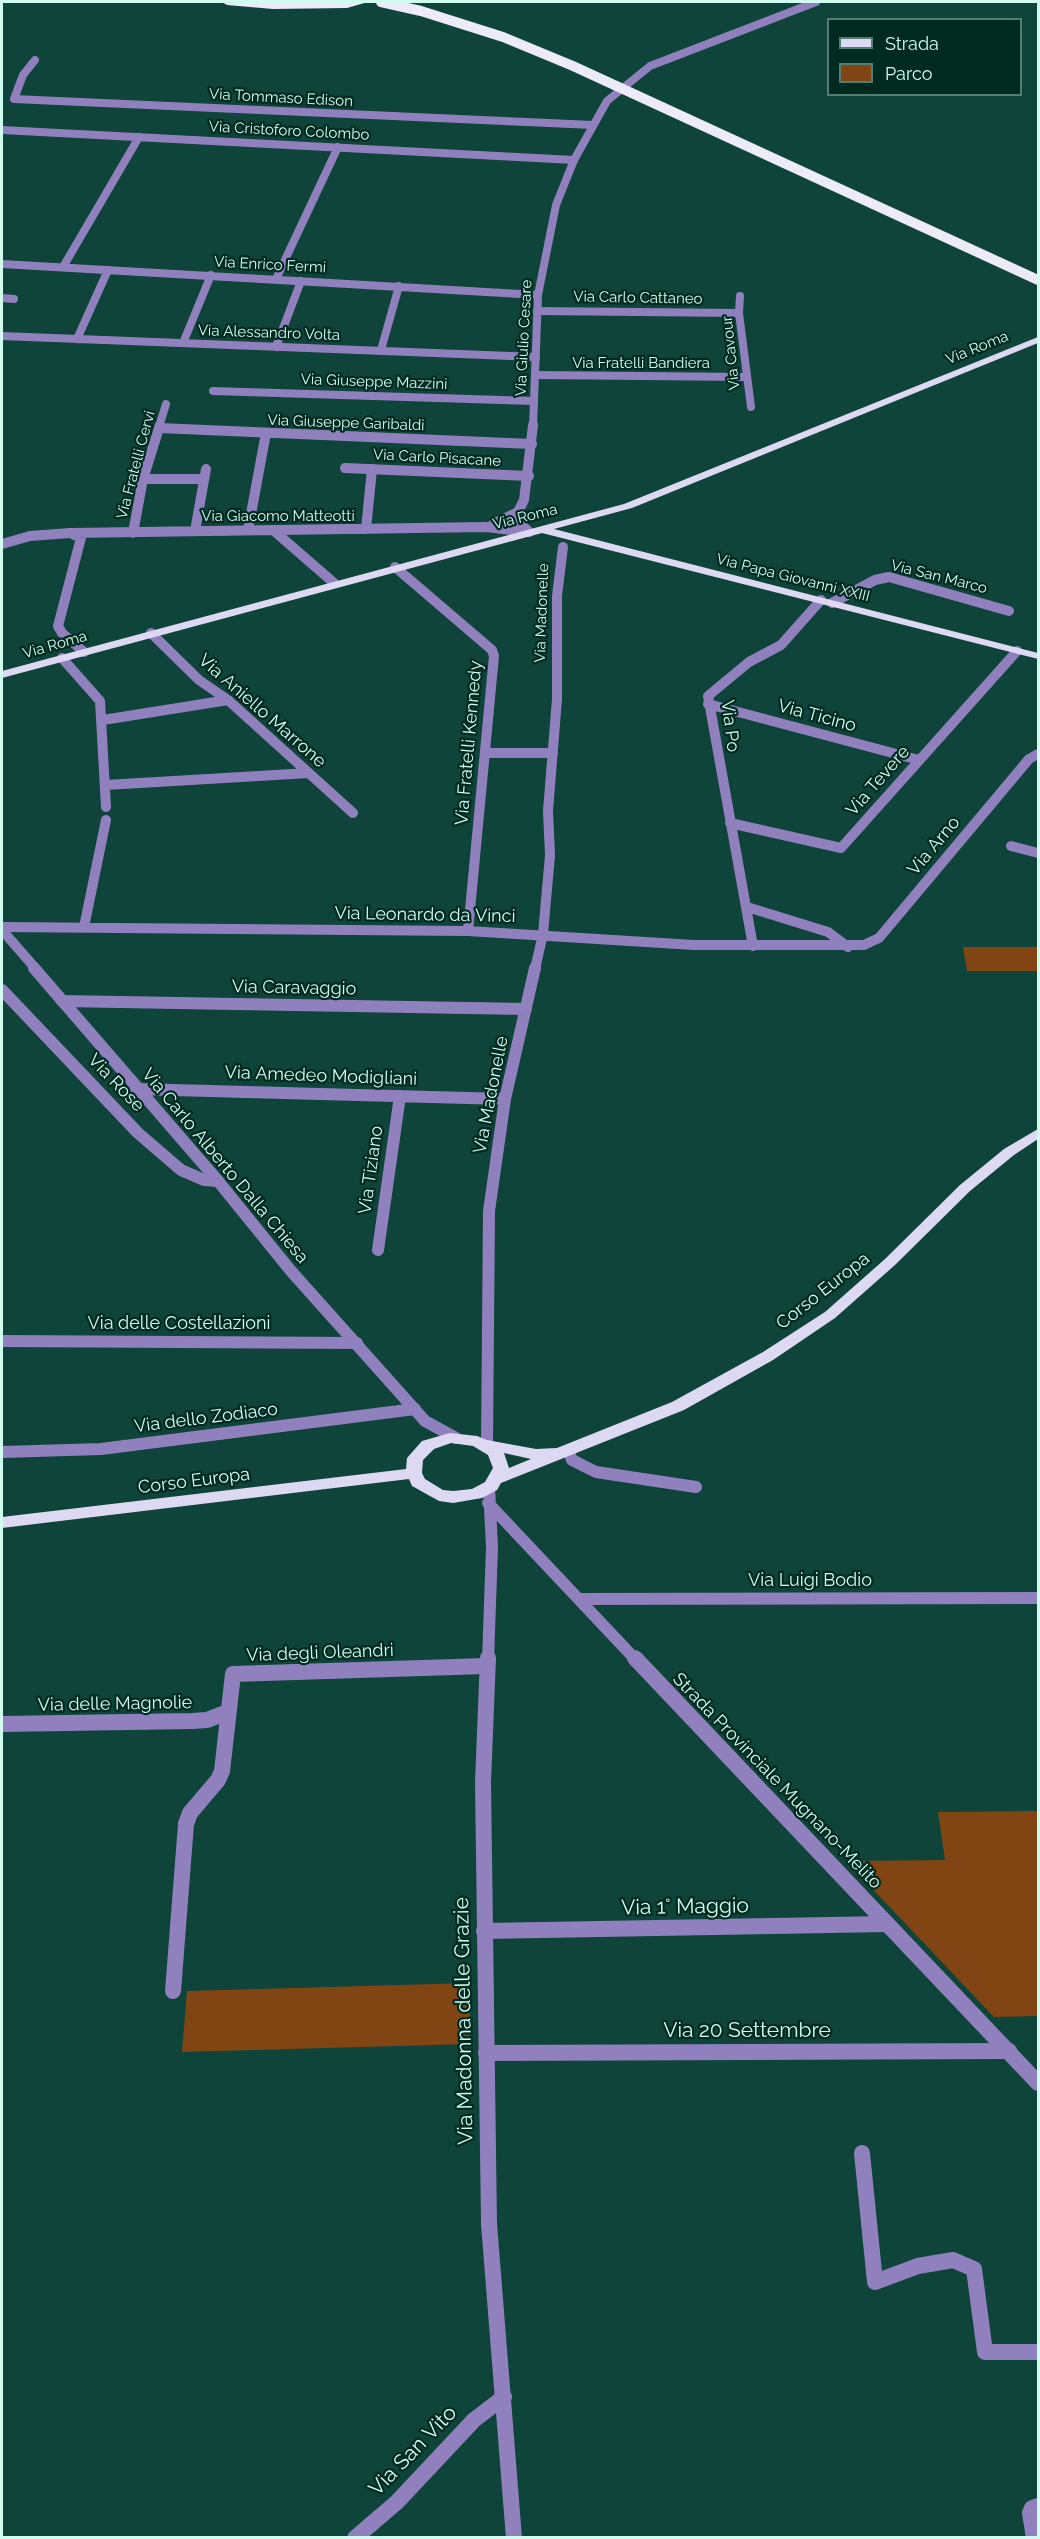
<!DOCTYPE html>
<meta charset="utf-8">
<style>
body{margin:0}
#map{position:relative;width:1040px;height:2539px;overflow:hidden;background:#0e4439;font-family:Raleway,sans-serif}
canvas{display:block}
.frame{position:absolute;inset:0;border:3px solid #d0fdf0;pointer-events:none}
.legend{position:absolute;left:827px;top:18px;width:195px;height:78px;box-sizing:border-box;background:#002920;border:2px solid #537e73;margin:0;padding:8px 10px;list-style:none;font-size:18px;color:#d0fdf0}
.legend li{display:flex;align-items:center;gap:12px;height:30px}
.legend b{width:30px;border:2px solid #537e73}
</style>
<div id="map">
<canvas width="1040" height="2539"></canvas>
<div class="frame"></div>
<ul class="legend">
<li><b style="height:8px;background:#ded9f2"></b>Strada</li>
<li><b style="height:16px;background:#804513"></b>Parco</li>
</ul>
</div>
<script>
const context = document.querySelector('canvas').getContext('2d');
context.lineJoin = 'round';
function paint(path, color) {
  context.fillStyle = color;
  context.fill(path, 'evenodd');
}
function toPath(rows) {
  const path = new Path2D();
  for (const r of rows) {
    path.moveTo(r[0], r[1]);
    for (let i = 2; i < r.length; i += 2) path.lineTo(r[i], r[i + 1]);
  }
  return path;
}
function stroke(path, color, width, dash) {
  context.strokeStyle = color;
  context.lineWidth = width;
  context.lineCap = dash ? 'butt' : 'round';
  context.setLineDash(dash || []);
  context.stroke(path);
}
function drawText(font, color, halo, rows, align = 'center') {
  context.font = font + ' Raleway,sans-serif';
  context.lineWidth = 4.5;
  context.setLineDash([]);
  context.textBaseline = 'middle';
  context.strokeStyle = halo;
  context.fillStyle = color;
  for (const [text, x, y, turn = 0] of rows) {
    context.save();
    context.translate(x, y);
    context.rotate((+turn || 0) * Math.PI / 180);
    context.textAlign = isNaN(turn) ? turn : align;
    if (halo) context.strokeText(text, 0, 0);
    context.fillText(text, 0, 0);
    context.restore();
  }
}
paint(toPath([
 [963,947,1038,947,1038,971,967,971],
 [1038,1811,1038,2016,994,2017,846,1861,945,1860,938,1812],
 [470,1983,470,2044,182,2052,187,1991]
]), '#804513');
stroke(toPath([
 [35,60,23,75,14,99,593,125],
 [2,130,574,160],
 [2,264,538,295],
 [63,267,139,137],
 [276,279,338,147],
 [740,296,739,313,751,407],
 [2,298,14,299],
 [537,311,739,313],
 [2,336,536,357],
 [77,339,108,270],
 [183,343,211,275],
 [276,347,301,281],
 [381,350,399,286],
 [535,375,747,377],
 [213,391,534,401],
 [159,427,166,404]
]), '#9080bd', 8);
stroke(toPath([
 [159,428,532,444],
 [345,468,529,476],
 [143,479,204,479],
 [493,524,518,512],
 [366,529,372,469],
 [248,530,266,433],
 [273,530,334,583],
 [195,531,206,469],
 [133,533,143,479,160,425],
 [74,535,82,534,58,626,62,633,84,652],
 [2,544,30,536,70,533,486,527,529,532],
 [395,567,492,650,494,656,468,931],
 [832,603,875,580,889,577,1009,611],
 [151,633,199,680,228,700,353,813],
 [62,658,100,701,106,807],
 [708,704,919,760],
 [103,720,228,700],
 [485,753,553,753],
 [106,785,309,773],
 [730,823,841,848,1017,651],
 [1011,846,1038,853],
 [747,907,828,932,848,947],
 [2,927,468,931,694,945,864,945,879,938,1029,759,1038,754],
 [84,927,106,820],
 [753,946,708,696,749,662,781,645,821,600],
 [535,969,543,934,550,855,548,811,557,699,557,596,563,547]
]), '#9080bd', 10);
stroke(toPath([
 [2,990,138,1133,181,1170,204,1180,218,1181],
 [62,1001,526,1009],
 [136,1089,505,1099],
 [378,1250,400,1096],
 [2,1341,357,1343],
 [487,1445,489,1211,505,1099,535,968],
 [2,1452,101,1449,415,1409],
 [569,1452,572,1460,596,1472,696,1487],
 [580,1599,1038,1598]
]), '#9080bd', 12);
stroke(toPath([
 [2,1724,192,1721,207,1720,228,1712],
 [484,1931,887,1924],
 [173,1991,186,1824,190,1813,218,1780,222,1771,233,1674,486,1666],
 [486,2053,1009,2051],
 [862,2153,875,2282,918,2266,953,2260,974,2269,985,2352,1038,2352],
 [355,2538,397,2502,474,2420,504,2397],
 [1034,2538,1030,2513,1032,2508,1038,2506]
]), '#9080bd', 16);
stroke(toPath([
 [533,427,538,295,556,205,574,160,607,101,650,66,816,2]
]), '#9080bd', 8);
stroke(toPath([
 [529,532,522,525,518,512,524,500,533,425],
 [2,930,36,969]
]), '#9080bd', 10);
stroke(toPath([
 [34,968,218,1181,291,1271,425,1421,456,1438],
 [488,1503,636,1660],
 [488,1660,492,1547,489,1488]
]), '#9080bd', 12);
stroke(toPath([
 [488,1658,483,1782,489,2224,514,2538],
 [635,1658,1038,2083]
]), '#9080bd', 16);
paint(toPath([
 [1038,337,1038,343,632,508,554,529,1038,653,1038,659,542,533,2,678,2,671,624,504,1038,337],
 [1038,1129,1038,1139,1014,1155,970,1191,895,1265,835,1318,773,1360,684,1410,501,1483,497,1490,482,1498,453,1503,439,1501,412,1486,409,1479,2,1528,2,1517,406,1469,407,1458,422,1441,450,1433,477,1436,487,1440,536,1449,557,1448,672,1402,763,1352,825,1312,885,1259,960,1185,1004,1149,1038,1129],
 [451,1443,473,1446,488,1455,493,1468,485,1482,472,1489,453,1491,443,1490,425,1479,422,1473,423,1460,434,1449,451,1443],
 [504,1453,531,1459,509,1468,504,1453]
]), '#ded9f2');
paint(toPath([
 [222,2,273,3,368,2,347,8,273,9,227,5,222,2]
]), '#eeebf8');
stroke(toPath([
 [381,2,421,11,503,37,573,66,1038,280]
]), '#eeebf8', 10);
drawText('15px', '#d0fdf0', '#002920', [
 ["Via Tommaso Edison",281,98,3],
 ["Via Cristoforo Colombo",289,131,3],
 ["Via Enrico Fermi",270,265,3],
 ["Via Carlo Cattaneo",638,298,1],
 ["Via Alessandro Volta",269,333,2],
 ["Via Giulio Cesare",524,338,-87],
 ["Via Roma",977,348,-22],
 ["Via Cavour",731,353,-96],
 ["Via Fratelli Bandiera",641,363],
 ["Via Giuseppe Mazzini",374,382,2],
 ["Via Giuseppe Garibaldi",346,423,2],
 ["Via Carlo Pisacane",437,458,3],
 ["Via Fratelli Cervi",136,465,-75],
 ["Via Giacomo Matteotti",278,516],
 ["Via Roma",525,517,-14],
 ["Via San Marco",939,577,14],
 ["Via Papa Giovanni XXIII",793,578,14],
 ["Via Madonelle",542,613,-88],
 ["Via Roma",55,645,-16]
]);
drawText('18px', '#d0fdf0', '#002920', [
 ["Via Aniello Marrone",262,711,41],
 ["Via Ticino",817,716,15],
 ["Via Po",730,726,83],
 ["Via Fratelli Kennedy",469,743,-85],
 ["Via Tevere",878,781,-49],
 ["Via Arno",934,846,-50],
 ["Via Leonardo da Vinci",425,915,1],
 ["Via Caravaggio",294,988,1],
 ["Via Amedeo Modigliani",321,1076,2],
 ["Via Rose",116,1083,46],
 ["Via Madonelle",491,1095,-79],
 ["Via Carlo Alberto Dalla Chiesa",225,1166,50],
 ["Via Tiziano",371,1170,-82],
 ["Corso Europa",823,1291,-38],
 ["Via delle Costellazioni",179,1324],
 ["Via dello Zodiaco",206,1418,-7],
 ["Corso Europa",194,1481,-7],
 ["Via Luigi Bodio",810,1581],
 ["Via degli Oleandri",320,1653,-2],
 ["Via delle Magnolie",115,1704,-1],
 ["Strada Provinciale Mugnano-Melito",777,1781,46]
]);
drawText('21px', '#d0fdf0', '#002920', [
 ["Via 1° Maggio",685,1907,-1],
 ["Via Madonna delle Grazie",464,2021,-91],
 ["Via 20 Settembre",747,2031],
 ["Via San Vito",413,2451,-46]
]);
</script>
